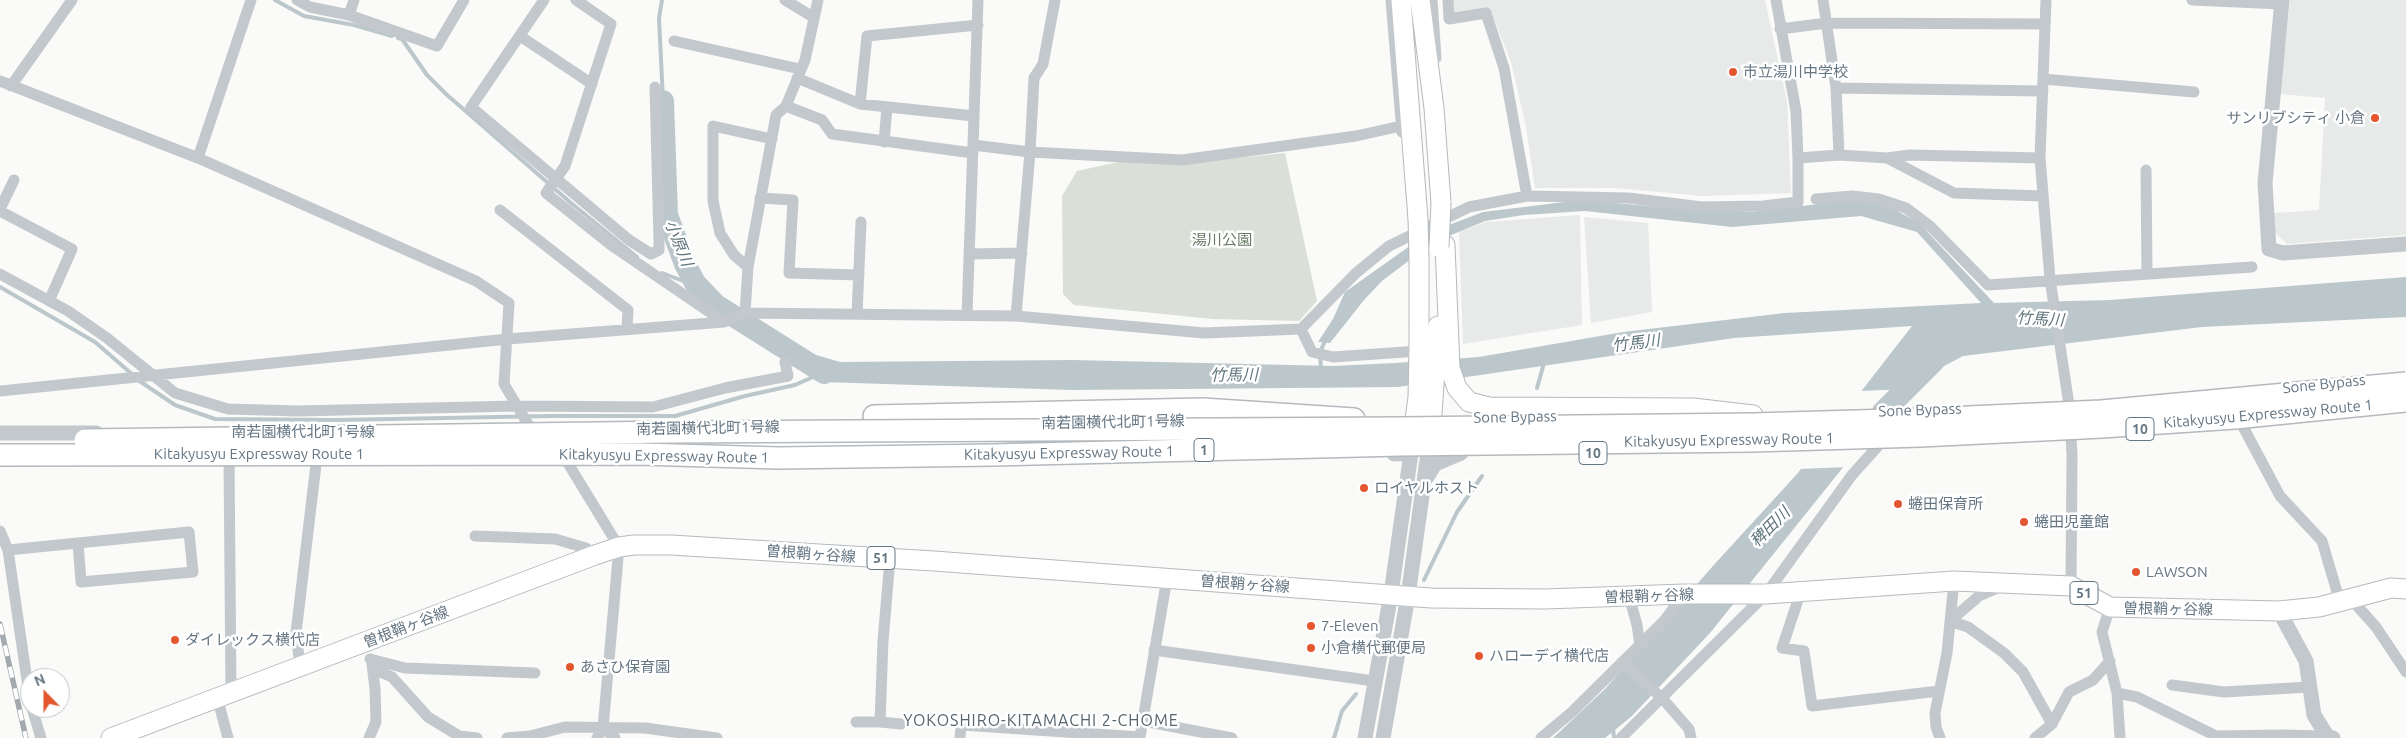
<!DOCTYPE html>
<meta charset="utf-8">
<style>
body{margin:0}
#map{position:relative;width:2406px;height:738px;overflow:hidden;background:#fafaf8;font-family:Ubuntu,sans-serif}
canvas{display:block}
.north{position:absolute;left:20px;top:668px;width:50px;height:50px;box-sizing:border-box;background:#fff;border:1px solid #c1c8cd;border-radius:50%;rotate:338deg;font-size:14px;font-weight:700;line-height:20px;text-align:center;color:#657683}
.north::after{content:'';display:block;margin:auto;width:18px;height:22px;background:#e4572e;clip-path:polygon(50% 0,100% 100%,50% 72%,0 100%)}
</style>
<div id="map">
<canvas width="2406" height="738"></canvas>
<div class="north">N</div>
</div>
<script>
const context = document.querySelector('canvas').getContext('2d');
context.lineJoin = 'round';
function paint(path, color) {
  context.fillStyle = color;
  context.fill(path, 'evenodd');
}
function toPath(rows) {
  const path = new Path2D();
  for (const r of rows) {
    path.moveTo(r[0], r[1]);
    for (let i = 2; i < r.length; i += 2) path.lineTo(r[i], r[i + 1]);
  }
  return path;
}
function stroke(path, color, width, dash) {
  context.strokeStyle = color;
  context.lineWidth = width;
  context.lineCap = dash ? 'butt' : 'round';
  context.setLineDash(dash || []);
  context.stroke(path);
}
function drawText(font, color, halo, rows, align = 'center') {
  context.font = font + ' Ubuntu,"Noto Sans JP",sans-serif';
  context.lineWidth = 5;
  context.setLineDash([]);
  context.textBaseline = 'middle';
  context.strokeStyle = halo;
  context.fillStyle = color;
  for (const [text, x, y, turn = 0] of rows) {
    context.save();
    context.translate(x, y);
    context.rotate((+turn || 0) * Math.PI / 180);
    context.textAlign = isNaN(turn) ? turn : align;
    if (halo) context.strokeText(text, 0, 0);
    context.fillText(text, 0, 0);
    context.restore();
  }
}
paint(toPath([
 [1453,0,1765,0,1787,101,1791,193,1702,196,1616,188,1535,188,1526,127,1511,62,1490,9,1453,14],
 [2290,0,2406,0,2406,235,2287,244,2273,231,2274,213,2319,210,2325,98,2280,94],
 [1580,215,1582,325,1463,344,1459,232,1486,222],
 [1584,217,1648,223,1652,312,1591,323]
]), '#e8e9e9');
paint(toPath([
 [1285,153,1317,301,1299,321,1213,319,1074,305,1063,294,1062,196,1077,171,1127,160,1177,164]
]), '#dadfd7');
paint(toPath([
 [1581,200,1694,210,1751,212,1853,200,1878,204,1896,210,1920,224,1994,303,2110,300,2406,277,2406,317,2202,327,1963,356,1910,384,1710,633,1632,716,1605,738,1553,738,1605,689,1712,567,1797,474,1912,326,1734,338,1398,387,1071,390,823,382,810,378,799,357,806,352,840,362,1072,360,1333,366,1395,363,1479,357,1623,332,1785,313,1981,303,1917,232,1861,216,1732,227,1585,211,1524,215,1485,221,1432,243,1382,281,1364,300,1330,343,1318,342,1333,319,1345,292,1428,233,1483,212]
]), '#bbc7cb');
paint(toPath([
 [1909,389,1848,467,1798,469,1859,391]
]), '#fafaf8');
stroke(toPath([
 [275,0,304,16,354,25,392,36],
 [662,0,659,18,663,101],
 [398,38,402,39,427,75,446,94,571,203,637,257],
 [662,273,699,287],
 [0,287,95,342,133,375],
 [1321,370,1320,352,1326,339],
 [138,380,175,405,215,419,337,420,551,416,675,416,745,396,795,385,813,377],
 [1537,388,1544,363],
 [1424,580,1457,512,1482,476],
 [1613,728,1614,738],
 [1334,738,1342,711,1356,694]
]), '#bbc7cb', 4);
stroke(toPath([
 [663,101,667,215,685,264,695,283,716,305,824,373],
 [1883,412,1934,361]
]), '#bbc7cb', 22);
const primary = toPath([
 [111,738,595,555,619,547,634,545,671,545,934,561,1431,598,1545,599,1684,594,1766,594,1954,581,2071,586,2110,607,2279,611,2319,607,2391,588,2406,589]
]);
const trunk = toPath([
 [1401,0,1418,219],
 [1420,0,1434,108,1441,203],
 [1445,245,1450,368,1457,388,1469,402,1489,407,1693,408,1753,415],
 [1412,443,1418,397,1419,351,1419,257],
 [1430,443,1438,326]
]);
const motorway = toPath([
 [874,416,1203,409,1354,419],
 [719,448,779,444,1163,441]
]);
stroke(primary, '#b5babe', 21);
stroke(trunk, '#b4b9bd', 21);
stroke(motorway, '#b4b9bd', 24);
stroke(toPath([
 [297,0,310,7,349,15,354,0],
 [544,0,471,107,629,240,651,254,659,250,659,239,655,87],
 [576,0,611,24,565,166,546,193,611,245,724,322],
 [785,0,813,17],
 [1391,0,1402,132],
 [1432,0,1436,58],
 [1448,0,1449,19,1486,13,1504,68,1527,196],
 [1776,0,1796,111,1798,158,1839,155,1887,158,1954,193,2042,196],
 [1823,0,1836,88,1839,155],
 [2046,0,2040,158,2050,279,2069,405,2072,454,2071,586],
 [2192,0,2282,4],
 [349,15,437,46,464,0],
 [1780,29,1827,23,2045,24],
 [520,36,592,84],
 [674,41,800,69],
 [797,78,860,104,974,116],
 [2043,79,2194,92],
 [0,81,198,158,476,281,509,303,504,384,532,431,537,435],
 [11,86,72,0],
 [1836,88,2043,91],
 [860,104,867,36,978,25],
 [786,106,822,120,832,134,973,153],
 [884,142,887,107],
 [973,145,978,0],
 [198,158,251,0],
 [1887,158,1910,155,2040,158],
 [2146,170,2147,273],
 [760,198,793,200,789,273,859,275],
 [1816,199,1852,196,1879,199,1906,208,1931,227,1988,285,2252,267],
 [0,209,14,180],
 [500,210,628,310,627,329],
 [0,211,72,249,49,301],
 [969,254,1022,253],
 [748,267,734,255,720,233,713,201,713,126,772,139],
 [0,274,68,311,107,338,175,393,228,409,298,411,517,406,653,407,725,388,788,376,785,362],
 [745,313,748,267,776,115,786,106,805,60,818,0],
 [857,314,861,222],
 [967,315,973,145,1030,152,1182,160,1356,136,1401,126],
 [1016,316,1030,152,1034,78,1043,64,1055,0],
 [1301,329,1356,273,1389,246,1469,207,1527,196,1629,198,1702,207,1763,206,1798,202,1798,158],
 [0,391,508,339,724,322,745,313,1016,316,1204,333,1301,329,1312,352,1333,357,1419,351],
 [2241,423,2280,496,2322,541,2340,602],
 [559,454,566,460,619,547,603,728,597,738],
 [229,457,231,692],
 [0,531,8,550,30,701],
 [475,536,555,539,586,548,595,555],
 [8,550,78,543,189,532,193,572,81,582,78,543],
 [890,559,883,641,880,722,901,724],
 [1801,591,1782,648,1804,651,1812,706,1939,691],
 [1629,596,1637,625,1640,645],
 [2351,599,2376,627,2406,672],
 [2110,607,2102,632,2117,693,2120,738],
 [1950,621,1968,627,2004,653,2023,672,2052,724],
 [1950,621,1979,596,2002,586],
 [1154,650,1374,681],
 [370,659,405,668,535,673],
 [1622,662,1662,698,1689,729,1691,738],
 [300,666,296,633,317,456],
 [373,669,392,677,428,717,459,736,477,738],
 [2172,685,2224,692,2309,687],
 [2117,693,2137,697,2216,736,2281,735],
 [217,697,228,738],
 [32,708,41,738],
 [1143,721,1232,738],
 [856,722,880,722],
 [603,728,615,738],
 [369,738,376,722,375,689,372,664],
 [507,738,530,736,565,727,645,728,717,738],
 [960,738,961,725,1140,737,1167,578],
 [1541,738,1572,712,1664,621,1684,594],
 [1621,738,1766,594,1852,475,1879,445],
 [1940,738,1936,727,1935,713,1947,653,1954,581],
 [2035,738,2052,724,2069,692,2093,680,2110,661],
 [2280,738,2281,735,2327,736]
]), '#c3c8cc', 11);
stroke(toPath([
 [2282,0,2265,183,2269,249,2283,253,2406,244],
 [0,433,96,433],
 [1427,477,1435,464,1461,453],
 [2279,611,2306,661,2314,715,2327,736,2333,738],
 [1365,738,1391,594,1411,453,1394,454],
 [1383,738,1408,596,1428,453]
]), '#c3c8cc', 15);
stroke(primary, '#fff', 19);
stroke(trunk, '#fff', 19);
stroke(motorway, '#fff', 21);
const rail = toPath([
 [0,624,26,738]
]);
stroke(rail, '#a2aab0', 5.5);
stroke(rail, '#fff', 4, [11]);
const trunkBridge = toPath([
 [1418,219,1419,257],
 [1439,247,1441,203]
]);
const motorwayBridge = toPath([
 [85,440,671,432,1401,428,1753,424,1925,419,2101,411,2406,383],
 [0,455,640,454,779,458,993,455,1400,445,1752,441,1921,436,2102,427,2235,418,2406,401]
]);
stroke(trunkBridge, '#b4b9bd', 21, []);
stroke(motorwayBridge, '#b4b9bd', 24, []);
stroke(trunkBridge, '#fff', 19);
stroke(motorwayBridge, '#fff', 21);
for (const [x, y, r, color] of [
 [1733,72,5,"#e4572e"],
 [2375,118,5,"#e4572e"],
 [1364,488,5,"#e4572e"],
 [1898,504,5,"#e4572e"],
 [2024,522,5,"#e4572e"],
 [2136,572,5,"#e4572e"],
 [1311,626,5,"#e4572e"],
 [175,640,5,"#e4572e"],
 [1311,648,5,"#e4572e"],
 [1479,656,5,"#e4572e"],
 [570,667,5,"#e4572e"]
]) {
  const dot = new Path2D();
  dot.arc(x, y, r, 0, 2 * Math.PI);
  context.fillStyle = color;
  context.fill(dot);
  stroke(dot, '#fff', 2);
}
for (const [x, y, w] of [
 [2140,429,28],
 [1204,450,20],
 [1593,453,28],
 [881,558,28],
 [2084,593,28]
]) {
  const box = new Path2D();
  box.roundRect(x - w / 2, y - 11.5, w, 23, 4);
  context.fillStyle = '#fff';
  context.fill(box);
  stroke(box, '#657683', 1);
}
drawText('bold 14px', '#657683', null, [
 ["10",2140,429],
 ["1",1204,450],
 ["10",1593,453],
 ["51",881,558],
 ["51",2084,593]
]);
drawText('15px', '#657683', '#fff', [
 ["市立湯川中学校",1743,72],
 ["サンリブシティ 小倉",2365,118,"right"],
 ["ロイヤルホスト",1374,488],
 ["蜷田保育所",1908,504],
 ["蜷田児童館",2034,522],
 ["LAWSON",2146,572],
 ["7-Eleven",1321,626],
 ["ダイレックス横代店",185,640],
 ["小倉横代郵便局",1321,648],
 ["ハローデイ横代店",1489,656],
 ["あさひ保育園",580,667]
], 'left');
drawText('15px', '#687a64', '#fff', [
 ["湯川公園",1222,240]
]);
drawText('15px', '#657683', '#fff', [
 ["Sone Bypass",2324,384,-6],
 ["Sone Bypass",1920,410,-2],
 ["Kitakyusyu Expressway Route 1",2268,414,-5],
 ["Sone Bypass",1515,417,-1],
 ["南若園横代北町1号線",1113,422,-1],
 ["南若園横代北町1号線",708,428,-1],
 ["南若園横代北町1号線",303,432],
 ["Kitakyusyu Expressway Route 1",1729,440,-1],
 ["Kitakyusyu Expressway Route 1",1069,453,-1],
 ["Kitakyusyu Expressway Route 1",259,454],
 ["Kitakyusyu Expressway Route 1",664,456,1],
 ["曽根鞘ヶ谷線",811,554,4],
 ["曽根鞘ヶ谷線",1245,584,4],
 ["曽根鞘ヶ谷線",1649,596,-2],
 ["曽根鞘ヶ谷線",2168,609,1],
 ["曽根鞘ヶ谷線",406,627,-21]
]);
drawText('italic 16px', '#60757c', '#fff', [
 ["小原川",679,243,68],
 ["竹馬川",2040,319,3],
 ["竹馬川",1636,343,-7],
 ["竹馬川",1234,375,-1],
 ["稗田川",1770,527,-45]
]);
context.letterSpacing = '1px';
drawText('16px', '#57646e', '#fff', [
 ["YOKOSHIRO-KITAMACHI 2-CHOME",1041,721]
]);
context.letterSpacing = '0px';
</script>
